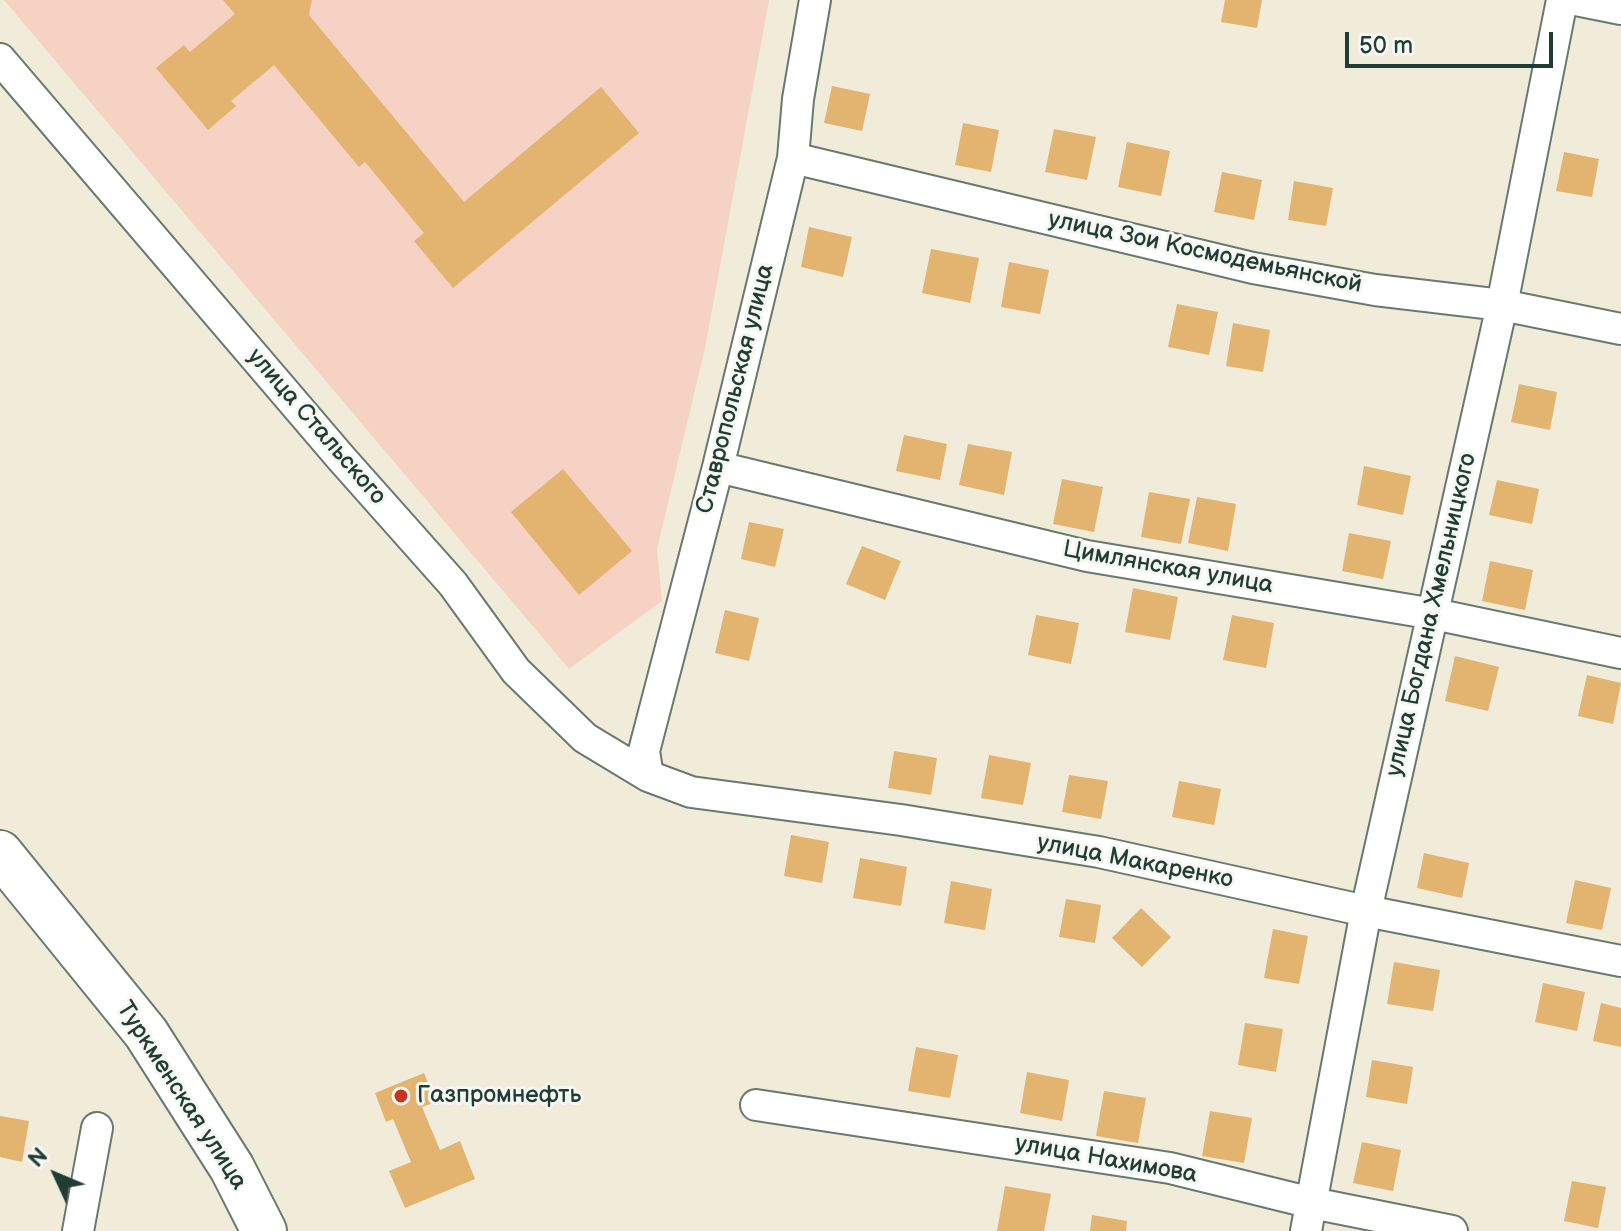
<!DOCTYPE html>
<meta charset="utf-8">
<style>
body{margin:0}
#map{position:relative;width:1621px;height:1231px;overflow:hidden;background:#f0ecd9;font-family:"Balsamiq Sans",sans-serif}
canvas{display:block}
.north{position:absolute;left:16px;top:1135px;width:80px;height:80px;-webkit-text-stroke:6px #f6f6f2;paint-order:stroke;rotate:314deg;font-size:22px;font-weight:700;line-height:32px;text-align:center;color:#1f3d34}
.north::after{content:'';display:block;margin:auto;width:28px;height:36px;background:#1f3d34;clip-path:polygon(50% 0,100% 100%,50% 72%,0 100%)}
.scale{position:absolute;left:1345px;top:32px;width:208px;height:36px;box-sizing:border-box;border:4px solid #1f3d34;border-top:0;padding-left:10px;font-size:24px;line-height:28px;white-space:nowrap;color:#1f3d34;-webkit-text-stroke:6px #f6f6f2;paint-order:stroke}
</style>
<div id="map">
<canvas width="1621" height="1231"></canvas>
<div class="north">N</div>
<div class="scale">50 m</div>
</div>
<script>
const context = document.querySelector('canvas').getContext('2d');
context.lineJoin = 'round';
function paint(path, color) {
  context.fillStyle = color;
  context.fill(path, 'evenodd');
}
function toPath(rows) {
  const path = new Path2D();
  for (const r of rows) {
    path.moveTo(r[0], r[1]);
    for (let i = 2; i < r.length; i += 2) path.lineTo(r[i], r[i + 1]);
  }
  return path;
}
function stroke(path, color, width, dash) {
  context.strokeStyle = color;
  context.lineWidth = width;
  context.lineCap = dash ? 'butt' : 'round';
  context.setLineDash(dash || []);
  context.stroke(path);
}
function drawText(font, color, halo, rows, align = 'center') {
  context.font = font + ' "Balsamiq Sans",sans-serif';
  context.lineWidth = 6;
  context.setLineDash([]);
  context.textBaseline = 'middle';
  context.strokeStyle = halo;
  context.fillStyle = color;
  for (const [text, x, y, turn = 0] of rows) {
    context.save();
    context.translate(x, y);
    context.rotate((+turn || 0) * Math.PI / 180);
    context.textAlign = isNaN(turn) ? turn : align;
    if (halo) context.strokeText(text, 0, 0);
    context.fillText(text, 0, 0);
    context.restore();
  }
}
paint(toPath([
 [4,0,769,0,705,348,657,549,662,601,569,669]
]), '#f5d2c3');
paint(toPath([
 [223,0,312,0,309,15,464,202,601,87,639,133,453,288,414,241,424,233,365,162,359,167,274,65,231,101,236,106,208,130,156,68,184,45,190,52,235,14],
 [1225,0,1262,0,1257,28,1221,22],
 [832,86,870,94,862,131,824,123],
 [963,123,999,130,991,172,955,165],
 [1054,129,1096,137,1087,180,1045,172],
 [1127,142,1170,151,1161,196,1118,187],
 [1564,152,1599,159,1592,197,1556,191],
 [1222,172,1262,180,1254,220,1214,212],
 [1294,181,1333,188,1326,226,1288,220],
 [809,227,852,237,843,277,801,267],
 [931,249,979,258,970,303,922,293],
 [1009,262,1049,270,1040,314,1001,307],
 [1177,304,1218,312,1209,355,1168,347],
 [1233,323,1270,330,1263,372,1226,366],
 [1519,384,1557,392,1550,430,1511,422],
 [904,435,947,444,940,480,896,471],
 [968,444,1012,452,1004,495,959,485],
 [1364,466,1411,476,1403,515,1357,505],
 [563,469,632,551,579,595,511,512],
 [1062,479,1103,487,1094,532,1053,524],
 [1497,480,1539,489,1532,524,1489,515],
 [1149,492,1190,499,1181,544,1141,537],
 [1197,497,1236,504,1228,551,1188,543],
 [749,522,784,529,775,567,741,559],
 [1349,533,1391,541,1383,579,1342,571],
 [862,546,901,561,885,600,846,584],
 [1490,561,1533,570,1525,610,1482,601],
 [1133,588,1178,597,1170,640,1125,632],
 [725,610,759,618,749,661,715,653],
 [1036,615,1079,623,1071,664,1028,655],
 [1232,615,1274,623,1266,668,1223,660],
 [1455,656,1499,667,1488,711,1445,701],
 [1587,675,1621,683,1613,724,1578,716],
 [894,751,937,758,931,795,888,788],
 [989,755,1031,763,1023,805,981,798],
 [1069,775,1108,781,1101,819,1062,812],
 [1179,781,1221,789,1214,825,1172,817],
 [791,835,829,842,822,883,784,876],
 [1424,853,1469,863,1462,898,1417,888],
 [860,858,907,867,901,906,853,898],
 [1575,880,1611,888,1602,930,1566,923],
 [951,881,992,889,985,930,944,923],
 [1066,899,1101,905,1095,943,1059,937],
 [1141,908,1171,937,1142,967,1112,938],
 [1273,929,1308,936,1299,984,1264,978],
 [1394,962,1440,970,1433,1011,1387,1004],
 [1543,983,1585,992,1577,1031,1535,1022],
 [1601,1003,1621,1008,1621,1047,1593,1041],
 [1245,1023,1283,1029,1276,1072,1238,1065],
 [916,1047,958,1055,950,1098,908,1091],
 [1372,1060,1413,1067,1407,1104,1366,1097],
 [1027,1072,1069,1080,1062,1121,1020,1113],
 [424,1073,436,1102,422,1107,440,1150,460,1141,475,1179,405,1208,389,1171,411,1162,393,1119,386,1122,375,1093],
 [1104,1091,1146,1098,1138,1143,1096,1136],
 [1210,1111,1252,1118,1244,1163,1202,1156],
 [0,1116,29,1121,22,1162,0,1157],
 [1362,1142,1401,1150,1393,1191,1353,1183],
 [1572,1181,1606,1187,1598,1228,1564,1221],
 [1005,1186,1051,1194,1044,1231,997,1231],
 [1092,1215,1127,1221,1126,1231,1090,1231]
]), '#e3b370');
const street = toPath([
 [1576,0,1621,9],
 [0,59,341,458,453,584,516,671,585,738,648,776,691,792,901,820,1099,852,1366,911,1621,961],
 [793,158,1253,268,1375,290,1502,305,1621,329],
 [718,467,1087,556,1434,614,1621,653],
 [648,776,644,751,718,467,793,158,798,99,815,0],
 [756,1105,1170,1168,1312,1203,1452,1231],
 [78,1231,97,1128],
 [1306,1231,1366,911,1502,305,1562,0]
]);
const primary = toPath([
 [0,853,146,1033,232,1168,264,1231]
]);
stroke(street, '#687a6e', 34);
stroke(primary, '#687a6e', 48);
stroke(street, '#fff', 30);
stroke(primary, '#fff', 44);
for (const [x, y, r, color] of [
 [401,1096,8,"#c8321e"]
]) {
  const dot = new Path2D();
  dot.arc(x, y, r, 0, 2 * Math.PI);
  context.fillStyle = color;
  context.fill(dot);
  stroke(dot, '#f6f6f2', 3);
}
drawText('24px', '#1f3d34', '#f6f6f2', [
 ["улица Зои Космодемьянской",1205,253,12],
 ["Ставропольская улица",736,389,-76],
 ["улица Стальского",316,427,49],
 ["Цимлянская улица",1168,568,10],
 ["улица Богдана Хмельницкого",1432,615,-77],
 ["улица Макаренко",1135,862,11],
 ["Туркменская улица",181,1096,57],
 ["улица Нахимова",1106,1160,10]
]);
drawText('24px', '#1f3d34', '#f6f6f2', [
 ["Газпромнефть",417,1096]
], 'left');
</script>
